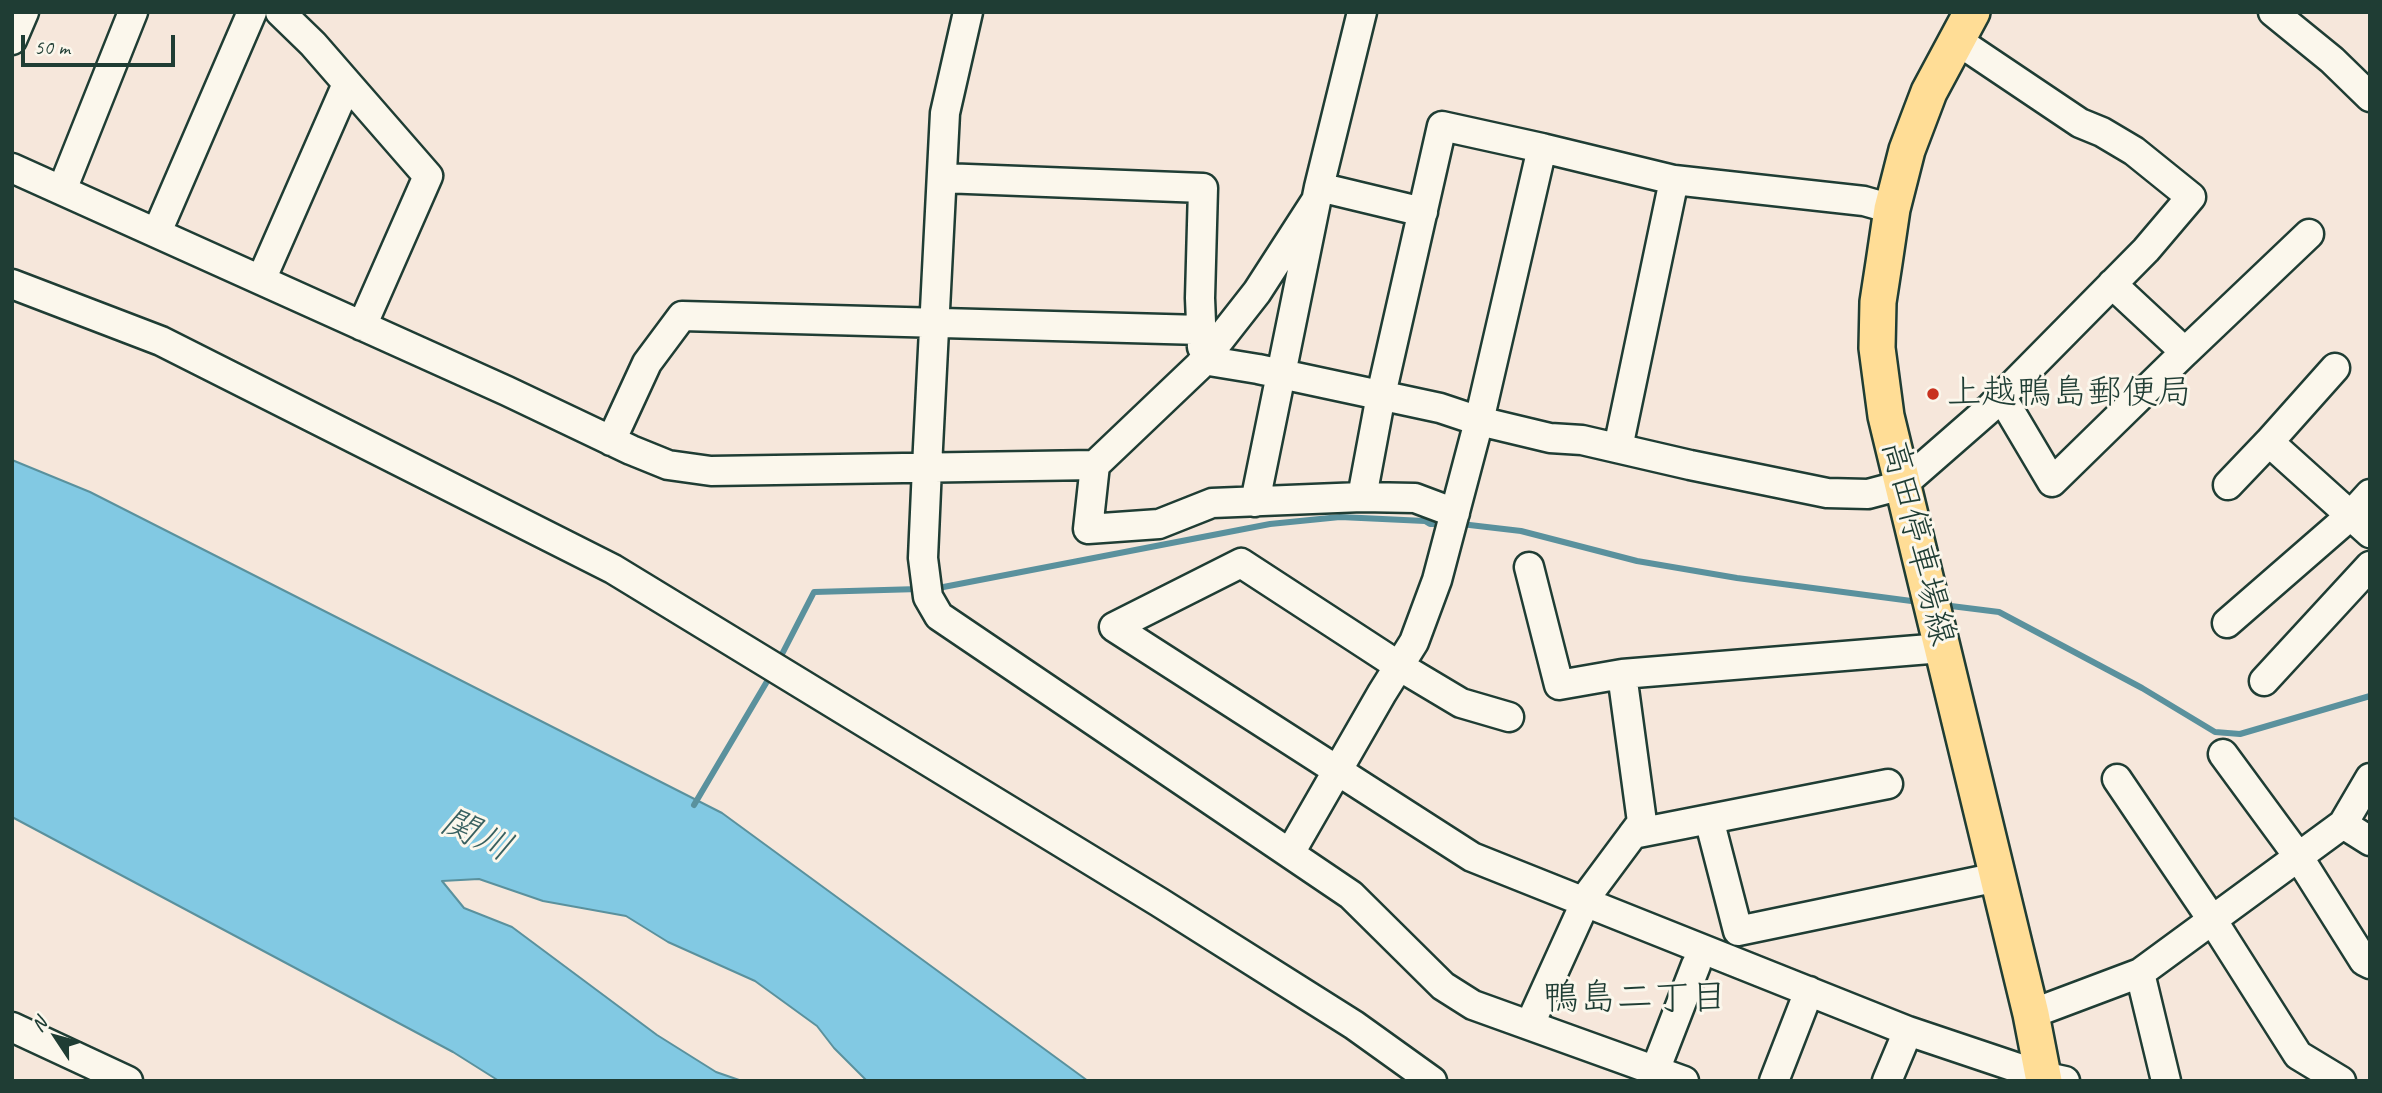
<!DOCTYPE html>
<meta charset="utf-8">
<style>
body{margin:0}
#map{position:relative;width:2382px;height:1093px;overflow:hidden;background:#f6e7db;font-family:Caveat,sans-serif}
canvas{display:block}
.frame{position:absolute;inset:0;border:14px solid #1f3d34;pointer-events:none}
.north{position:absolute;left:21px;top:1002px;width:70px;height:70px;-webkit-text-stroke:5px #fbf7ec;paint-order:stroke;rotate:306deg;font-size:19px;font-weight:700;line-height:28px;text-align:center;color:#1f3d34}
.north::after{content:'';display:block;margin:auto;width:24px;height:32px;background:#1f3d34;clip-path:polygon(50% 0,100% 100%,50% 72%,0 100%)}
.scale{position:absolute;left:21px;top:35px;width:154px;height:32px;box-sizing:border-box;border:4px solid #1f3d34;border-top:0;padding-left:9px;font-size:21px;line-height:24px;white-space:nowrap;color:#1f3d34;-webkit-text-stroke:5px #fbf7ec;paint-order:stroke}
</style>
<div id="map">
<canvas width="2382" height="1093"></canvas>
<div class="frame"></div>
<div class="north">N</div>
<div class="scale">50 m</div>
</div>
<script>
const context = document.querySelector('canvas').getContext('2d');
context.lineJoin = 'round';
function paint(path, color) {
  context.fillStyle = color;
  context.fill(path, 'evenodd');
}
function toPath(rows) {
  const path = new Path2D();
  for (const r of rows) {
    path.moveTo(r[0], r[1]);
    for (let i = 2; i < r.length; i += 2) path.lineTo(r[i], r[i + 1]);
  }
  return path;
}
function stroke(path, color, width, dash) {
  context.strokeStyle = color;
  context.lineWidth = width;
  context.lineCap = dash ? 'butt' : 'round';
  context.setLineDash(dash || []);
  context.stroke(path);
}
function drawText(font, color, halo, rows, align = 'center') {
  context.font = font + ' Caveat,"Klee One",sans-serif';
  context.lineWidth = 6;
  context.setLineDash([]);
  context.textBaseline = 'middle';
  context.strokeStyle = halo;
  context.fillStyle = color;
  for (const [text, x, y, turn = 0] of rows) {
    context.save();
    context.translate(x, y);
    context.rotate((+turn || 0) * Math.PI / 180);
    context.textAlign = isNaN(turn) ? turn : align;
    if (halo) context.strokeText(text, 0, 0);
    context.fillText(text, 0, 0);
    context.restore();
  }
}
const water = toPath([
 [12,460,90,492,722,813,1088,1081,867,1081,834,1048,817,1026,755,981,668,942,626,916,543,901,479,879,442,881,464,908,512,927,657,1035,716,1072,742,1081,499,1081,453,1052,12,817,12,460]
]);
paint(water, '#82c9e3');
stroke(water, '#5a919d', 2);
stroke(toPath([
 [1461,524,1521,531,1637,561,1737,578,1919,602],
 [933,589,1270,524,1340,517,1425,521,1430,524,1443,524],
 [1943,605,1999,612,2142,688,2215,732,2240,734,2370,696],
 [779,660,814,592,919,589],
 [694,805,772,673]
]), '#5a919d', 6);
const minor = toPath([
 [280,12,313,44,428,176,362,326],
 [968,12,945,113,927,467,923,558,928,597,939,616,1351,895,1443,986,1473,1005,1684,1081],
 [2273,12,2332,60,2370,97],
 [12,40,24,12],
 [12,168,507,391,631,450,668,465,711,471,1095,465,1199,366,1257,292,1317,199],
 [942,178,1203,188,1200,298,1202,347],
 [1319,187,1423,212],
 [62,190,133,12],
 [157,232,252,12],
 [261,280,347,84],
 [12,284,161,341,613,569,1159,902,1354,1025,1432,1081],
 [2185,352,2309,234],
 [1203,360,1258,369,1440,408,1479,421,1550,438,1582,440,1690,465,1827,493,1868,494,1902,485,1989,409,2146,250,2191,197,2134,151,2102,132,2080,123,1958,41],
 [2335,368,2269,442,2370,533],
 [2001,396,2052,482,2185,352,2112,284],
 [611,441,647,363,682,316,1202,330],
 [1618,448,1674,180],
 [1095,465,1088,529,1159,524,1212,503,1362,497],
 [2228,485,2269,442],
 [1255,502,1319,187,1362,12],
 [1455,513,1415,498,1362,497,1381,395,1442,126,1542,148],
 [1529,567,1559,685,1622,674],
 [2227,623,2350,516,2370,494],
 [2264,681,2370,566],
 [1509,717,1461,703,1399,666,1241,563,1114,627,1472,857,1908,1031],
 [2223,754,2298,856,2364,961,2370,964],
 [2117,779,2213,921,2298,1055,2341,1081],
 [1709,819,1738,931,1998,877],
 [2343,824,2370,841],
 [1633,834,1888,784],
 [1290,853,1382,693,1414,642,1437,580,1479,421,1542,148,1674,180,1864,201,1892,209],
 [2140,973,2166,1081],
 [2031,1014,2140,973,2343,824,2370,778],
 [1530,1024,1590,892,1642,822,1622,674,1942,648],
 [12,1027,128,1081],
 [1651,1081,1696,965],
 [1774,1081,1809,991],
 [1887,1081,1908,1031,2042,1076,2065,1081]
]);
const major = toPath([
 [1972,12,1929,92,1907,150,1892,209,1884,263,1878,302,1877,348,1886,416,2031,1014,2044,1081]
]);
stroke(minor, '#1f3d34', 33);
stroke(major, '#1f3d34', 40);
stroke(minor, '#fbf7ec', 28);
stroke(major, '#ffdd96', 35);
for (const [x, y, r, color] of [
 [1933,394,7,"#c8321e"]
]) {
  const dot = new Path2D();
  dot.arc(x, y, r, 0, 2 * Math.PI);
  context.fillStyle = color;
  context.fill(dot);
  stroke(dot, '#fbf7ec', 2.5);
}
drawText('35px', '#1f3d34', '#fbf7ec', [
 ["上越鴨島郵便局",1947,394]
], 'left');
drawText('35px', '#1f3d34', '#fbf7ec', [
 ["高田停車場線",1917,543,76]
]);
drawText('italic 37px', '#386060', '#fbf7ec', [
 ["関川",476,836,26]
]);
drawText('37px', '#1f3d34', '#fbf7ec', [
 ["鴨島二丁目",1635,999]
]);
</script>
